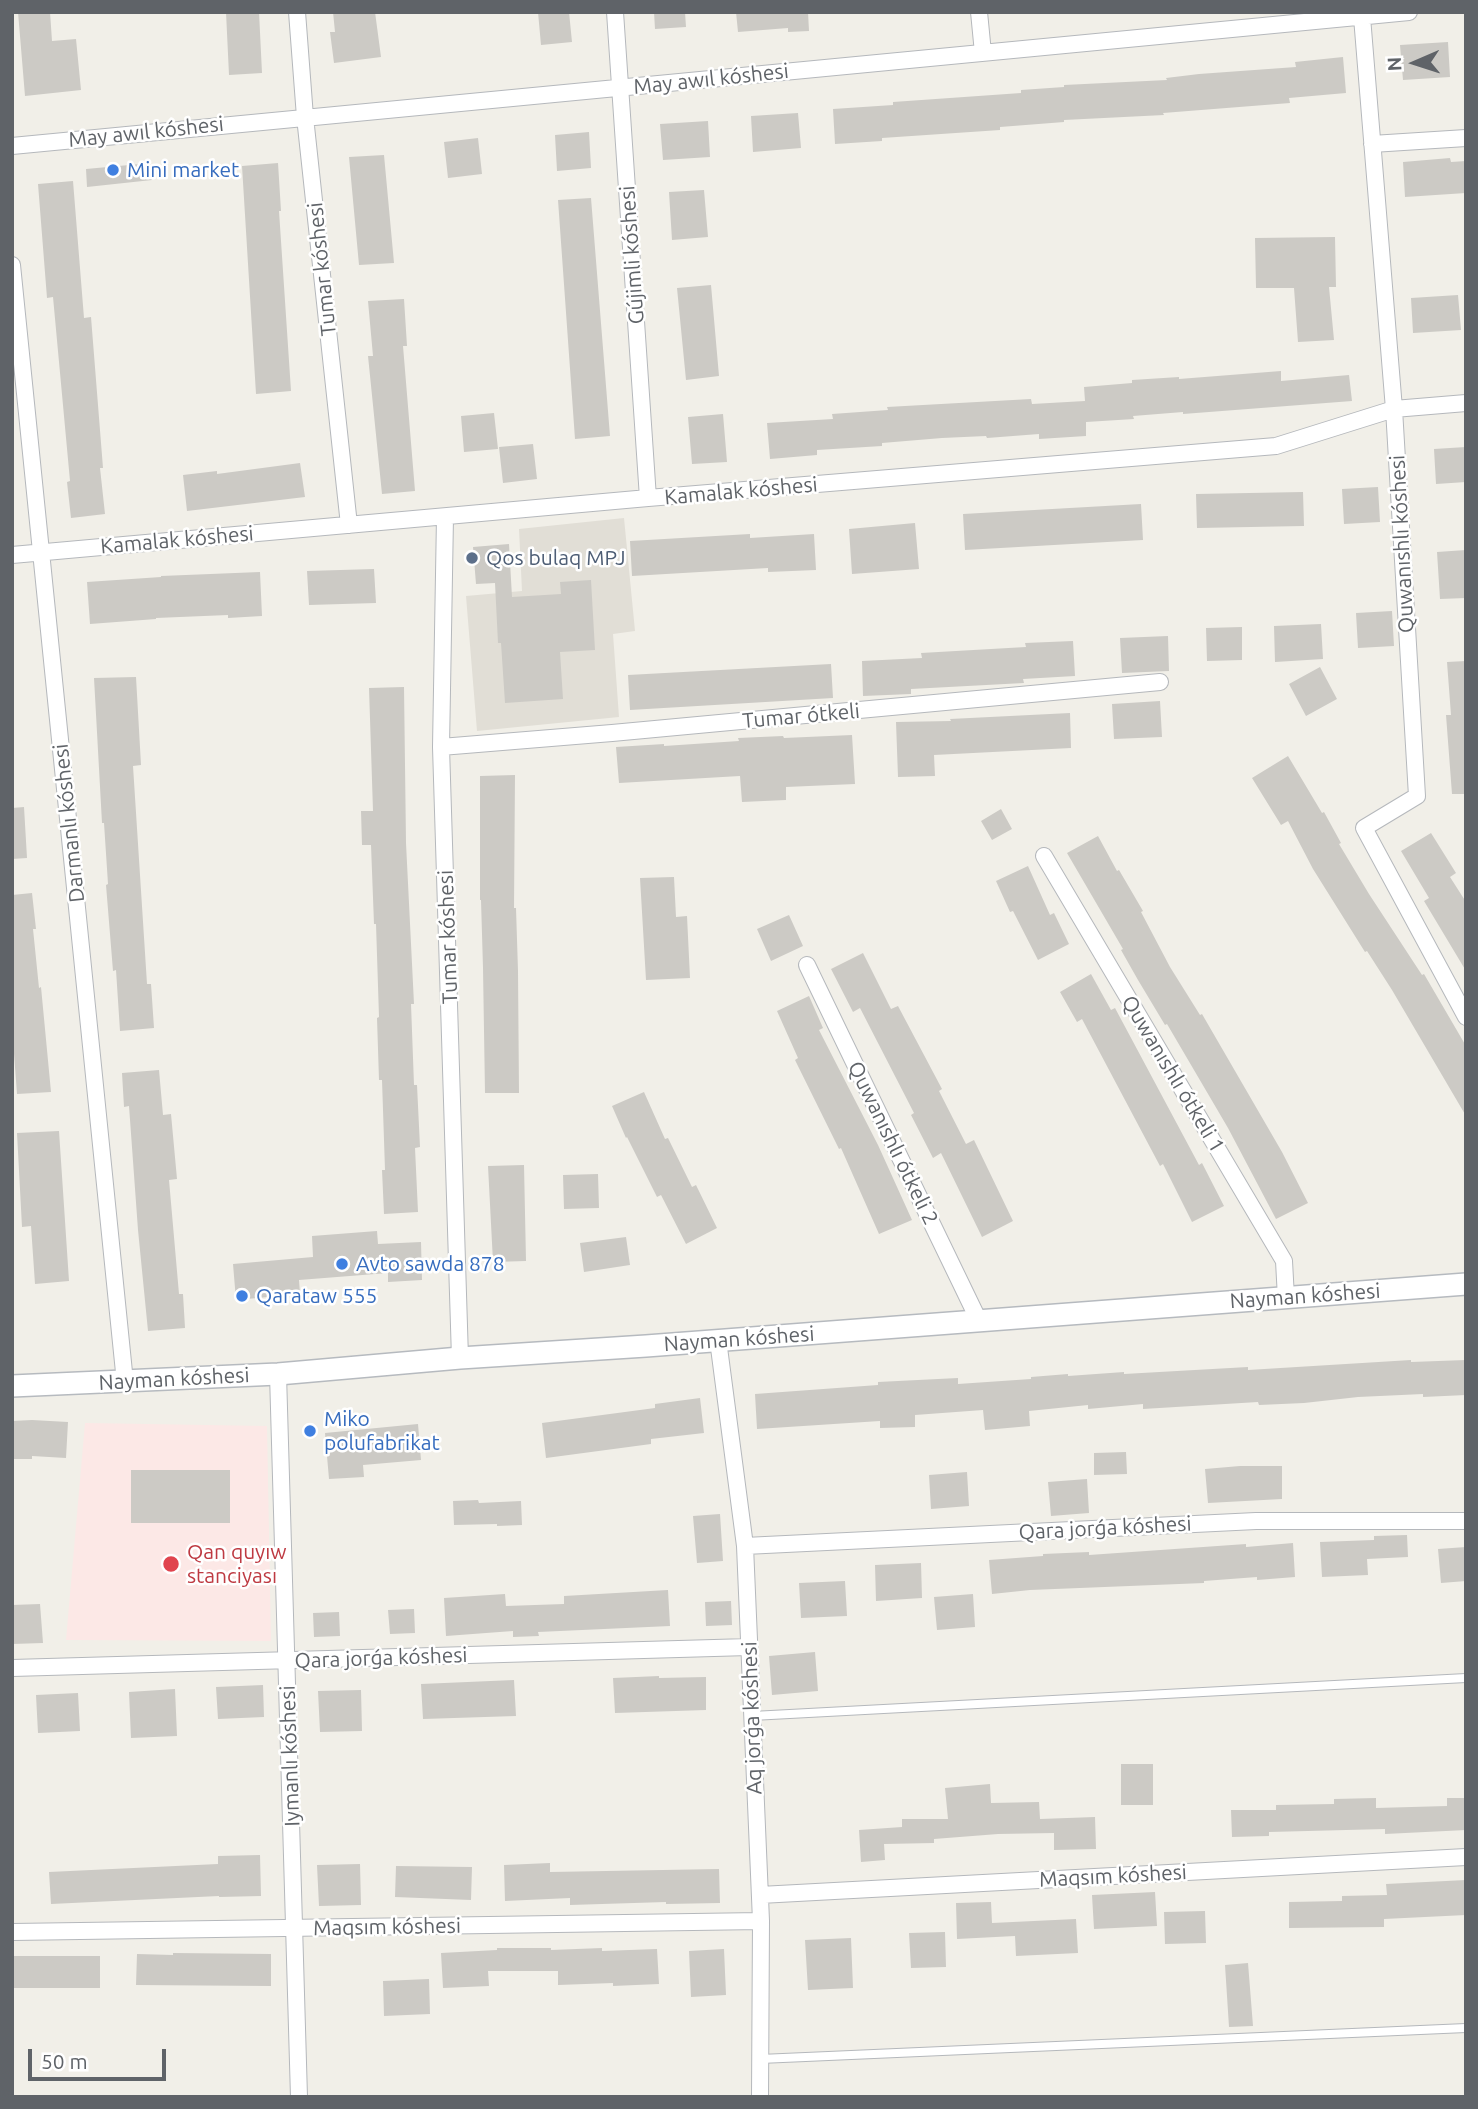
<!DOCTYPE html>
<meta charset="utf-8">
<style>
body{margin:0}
#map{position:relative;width:1478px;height:2109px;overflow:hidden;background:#f1efe8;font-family:Ubuntu,sans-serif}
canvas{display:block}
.frame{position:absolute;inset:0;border:14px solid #5f6368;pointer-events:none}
.north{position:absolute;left:1380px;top:28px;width:70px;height:70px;-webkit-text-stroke:5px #fff;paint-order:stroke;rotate:267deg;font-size:19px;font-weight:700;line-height:28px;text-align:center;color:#5f6368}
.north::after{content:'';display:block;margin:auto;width:24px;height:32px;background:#5f6368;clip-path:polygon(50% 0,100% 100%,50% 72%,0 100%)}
.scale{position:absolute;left:28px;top:2049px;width:138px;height:32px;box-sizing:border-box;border:4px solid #5f6368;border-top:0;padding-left:9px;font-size:21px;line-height:24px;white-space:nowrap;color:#5f6368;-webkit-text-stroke:5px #fff;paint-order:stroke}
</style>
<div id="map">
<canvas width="1478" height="2109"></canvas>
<div class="frame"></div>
<div class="north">N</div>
<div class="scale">50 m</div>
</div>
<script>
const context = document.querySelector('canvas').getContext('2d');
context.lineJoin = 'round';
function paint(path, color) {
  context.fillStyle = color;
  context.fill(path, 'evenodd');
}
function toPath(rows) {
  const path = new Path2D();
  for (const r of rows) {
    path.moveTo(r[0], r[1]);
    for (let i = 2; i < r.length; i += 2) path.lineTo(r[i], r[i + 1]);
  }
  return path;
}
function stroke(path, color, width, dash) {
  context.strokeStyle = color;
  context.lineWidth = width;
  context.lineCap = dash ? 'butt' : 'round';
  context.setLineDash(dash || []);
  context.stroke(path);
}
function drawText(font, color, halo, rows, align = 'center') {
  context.font = font + ' Ubuntu,sans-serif';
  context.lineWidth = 5;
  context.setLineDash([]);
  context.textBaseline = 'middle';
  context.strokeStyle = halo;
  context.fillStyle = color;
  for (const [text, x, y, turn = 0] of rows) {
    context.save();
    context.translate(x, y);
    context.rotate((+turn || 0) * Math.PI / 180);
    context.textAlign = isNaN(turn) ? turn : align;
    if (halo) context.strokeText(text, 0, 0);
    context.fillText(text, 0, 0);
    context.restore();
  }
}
paint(toPath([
 [624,518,635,631,613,634,619,717,477,731,466,596,522,591,519,529]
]), '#e1ded6');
paint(toPath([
 [85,1423,267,1426,271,1641,66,1640]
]), '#fce8e6');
paint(toPath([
 [18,12,50,12,52,41,76,39,81,90,25,96],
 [226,12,259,12,262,73,229,75],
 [333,12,375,12,381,57,334,63,330,32,335,32],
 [538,12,569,12,572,42,541,45],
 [654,12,685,12,686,27,655,29],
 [736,12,808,12,809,31,788,32,788,28,738,32],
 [1448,42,1450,77,1403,80,1400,45],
 [1343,57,1346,93,1289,98,1290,103,1163,113,1164,115,1064,120,1064,122,1000,127,1000,130,882,138,882,141,835,144,833,109,893,105,893,102,1021,93,1021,90,1064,87,1064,85,1167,80,1166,78,1199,74,1296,67,1295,62],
 [798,113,801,148,753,152,751,116],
 [708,121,710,157,663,160,660,124],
 [589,132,591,168,557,171,555,135],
 [478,138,482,174,448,178,444,142],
 [384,155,394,263,359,265,349,157],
 [1450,158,1451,162,1466,161,1466,193,1405,197,1403,162],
 [151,163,152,180,87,187,86,169],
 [278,163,281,211,279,211,291,391,256,394,242,166],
 [73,181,84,318,91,317,103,468,100,468,105,514,71,518,67,482,70,481,53,297,47,298,38,184],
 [704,190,708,237,672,240,669,192],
 [591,198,610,436,575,439,558,200],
 [1335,237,1336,287,1329,287,1334,340,1298,342,1294,288,1256,288,1255,238],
 [711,285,719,376,686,380,677,288],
 [1458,295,1461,330,1413,333,1411,298],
 [404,299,407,346,403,346,415,491,382,494,368,356,373,356,368,301],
 [1281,371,1281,381,1349,375,1352,401,1183,414,1183,412,1133,416,1134,419,1086,422,1086,436,1039,439,1039,434,987,438,986,436,942,438,882,443,882,446,817,450,817,455,770,459,767,423,833,419,832,414,888,410,887,407,1031,399,1032,404,1085,401,1084,387,1132,383,1132,380,1179,377,1179,379],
 [494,413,498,449,464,452,461,416],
 [723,414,727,462,692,464,688,417],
 [533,444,537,479,503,483,499,447],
 [1466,447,1466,482,1436,484,1434,449],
 [300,463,305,497,187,511,183,475,217,471,217,474],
 [1378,487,1380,522,1344,524,1342,489],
 [1303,492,1304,526,1197,528,1196,494],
 [1141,504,1143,540,965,550,963,514],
 [915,523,919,569,852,574,849,529],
 [750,534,750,538,814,534,816,570,768,572,768,568,632,576,630,541],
 [509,544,512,597,561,594,560,582,591,580,595,650,560,652,563,699,505,703,501,643,498,643,495,583,476,584,473,547],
 [1466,550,1466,598,1440,599,1437,552],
 [374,569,376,603,309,605,307,571],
 [260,572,262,616,228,618,228,615,156,618,156,619,90,624,87,582,161,577,161,576],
 [1392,611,1394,646,1358,648,1356,613],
 [1321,624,1323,659,1275,662,1274,626],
 [1242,627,1242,660,1207,661,1206,628],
 [1168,636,1169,671,1122,673,1120,638],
 [1073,641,1075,676,1023,679,1024,683,911,689,911,694,863,696,862,661,922,658,921,653,1026,647,1025,643],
 [1466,661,1466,794,1452,794,1446,715,1451,715,1447,662],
 [831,664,833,698,630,710,628,675],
 [1320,667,1337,699,1306,716,1289,684],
 [136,677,141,765,133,766,147,984,151,984,154,1028,120,1031,116,970,113,971,106,885,108,884,104,823,102,823,94,678],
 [404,687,406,843,414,1004,411,1004,414,1085,417,1085,420,1147,415,1148,418,1212,384,1214,382,1170,385,1170,382,1080,379,1080,377,1018,379,1017,376,924,374,924,371,845,362,845,361,811,373,811,369,688],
 [1160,701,1162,737,1114,739,1112,704],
 [1070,713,1071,748,934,755,935,776,898,777,896,722,951,721,950,719],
 [852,735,855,784,786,787,786,800,742,802,740,776,619,783,616,747,664,744,664,746,739,741,738,738,783,736,784,738],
 [1288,756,1322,813,1324,812,1341,843,1339,844,1369,894,1422,975,1424,974,1466,1046,1466,1116,1392,990,1367,951,1365,952,1313,869,1288,821,1281,825,1252,778],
 [515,775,514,908,516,908,518,971,519,1093,485,1093,483,968,481,900,480,900,480,776],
 [24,807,27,858,12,859,12,808],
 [1001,809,1012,829,992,840,981,821],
 [1431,833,1456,873,1450,877,1466,902,1466,971,1424,901,1429,898,1401,851],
 [1098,836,1117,871,1119,870,1143,911,1141,912,1170,967,1200,1015,1202,1014,1282,1152,1308,1203,1276,1219,1228,1128,1167,1024,1165,1025,1138,980,1121,950,1123,949,1067,853],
 [1028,866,1050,915,1054,913,1069,944,1038,960,1013,911,1010,912,996,881],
 [674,877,676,917,687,916,690,978,646,980,640,878],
 [32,893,36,929,33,929,39,988,41,987,51,1092,17,1094,12,1027,12,895],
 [789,915,803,946,771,961,757,929],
 [863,953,891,1009,898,1006,942,1089,939,1091,966,1144,974,1140,1013,1221,982,1237,941,1153,933,1158,911,1115,914,1113,860,1008,853,1012,831,969],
 [1091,974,1111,1010,1115,1008,1199,1165,1202,1163,1224,1206,1192,1222,1163,1164,1160,1166,1082,1019,1077,1022,1060,992],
 [809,996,823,1028,819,1030,878,1145,912,1220,879,1234,841,1148,839,1149,795,1060,798,1058,777,1011],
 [159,1070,163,1115,171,1114,177,1179,169,1180,179,1294,183,1294,185,1328,148,1331,138,1230,129,1106,124,1107,122,1073],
 [644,1092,665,1139,668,1138,692,1187,696,1185,717,1228,686,1244,661,1195,657,1197,627,1137,626,1138,612,1106],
 [59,1131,69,1281,35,1284,31,1226,22,1227,17,1133],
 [524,1165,526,1261,493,1262,488,1166],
 [598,1174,599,1208,564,1209,563,1175],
 [377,1231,378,1244,421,1242,422,1280,388,1282,388,1273,299,1280,300,1294,236,1300,233,1264,313,1257,312,1236],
 [626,1237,630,1265,584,1272,580,1243],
 [1411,1360,1411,1362,1466,1360,1466,1395,1423,1397,1423,1394,1358,1397,1304,1403,1259,1405,1258,1402,1143,1409,1143,1404,1088,1409,1088,1405,1029,1411,1030,1426,985,1430,983,1410,915,1415,915,1427,880,1428,880,1421,757,1429,755,1394,878,1385,878,1382,958,1378,958,1384,1031,1379,1031,1377,1068,1374,1068,1376,1124,1372,1124,1374,1248,1367,1248,1370],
 [700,1398,704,1433,651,1439,651,1444,546,1458,542,1423,655,1408,655,1404],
 [32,1420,68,1422,66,1458,32,1456,32,1459,12,1459,12,1421],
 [418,1424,421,1460,363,1465,364,1477,329,1479,325,1433],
 [1126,1452,1127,1474,1094,1475,1094,1453],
 [1240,1466,1282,1466,1282,1499,1208,1503,1205,1469],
 [131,1470,230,1470,230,1523,131,1523],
 [967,1472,969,1506,931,1509,929,1475],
 [1087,1479,1089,1513,1051,1516,1048,1482],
 [478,1500,479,1503,521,1501,522,1525,497,1526,497,1524,454,1525,453,1501],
 [720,1514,723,1561,697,1563,693,1516],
 [1407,1535,1408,1557,1367,1559,1368,1575,1322,1577,1320,1542,1374,1540,1374,1536],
 [1293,1543,1295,1577,1257,1580,1257,1577,1204,1581,1204,1583,1030,1590,992,1594,989,1560,1043,1556,1043,1554,1089,1552,1089,1555,1246,1544,1246,1547],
 [1466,1547,1466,1581,1441,1583,1438,1549],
 [921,1563,922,1598,876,1601,875,1565],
 [845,1581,847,1616,801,1618,799,1583],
 [668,1590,670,1626,538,1632,539,1636,513,1637,513,1631,446,1636,444,1598,505,1594,506,1606,564,1604,564,1596],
 [973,1594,975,1627,937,1630,934,1597],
 [731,1601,732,1625,706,1626,705,1602],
 [40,1604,43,1643,12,1644,12,1605],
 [414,1609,415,1633,390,1634,388,1610],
 [339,1612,340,1636,314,1637,313,1613],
 [815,1652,818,1691,772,1695,769,1656],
 [659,1676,659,1678,706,1677,706,1710,615,1713,613,1678],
 [514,1680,516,1716,423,1719,421,1684],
 [263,1685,264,1717,218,1719,216,1687],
 [175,1689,177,1736,131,1738,129,1692],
 [361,1690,362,1731,320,1732,318,1691],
 [78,1693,80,1731,38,1733,36,1695],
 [1121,1764,1153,1764,1153,1805,1121,1805],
 [990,1784,991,1803,1039,1802,1040,1819,1095,1817,1096,1849,1054,1850,1054,1833,998,1834,934,1839,934,1843,884,1844,885,1860,861,1862,859,1830,902,1827,902,1819,948,1819,945,1788],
 [1376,1798,1376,1808,1447,1806,1447,1798,1466,1798,1466,1830,1385,1834,1385,1829,1269,1832,1269,1836,1232,1837,1231,1810,1276,1810,1276,1805,1334,1804,1334,1799],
 [260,1855,261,1896,219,1897,219,1896,51,1904,49,1872,218,1864,218,1856],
 [550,1863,550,1872,719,1869,720,1903,666,1904,666,1902,570,1905,570,1898,505,1901,504,1865],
 [360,1864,361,1905,319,1906,317,1865],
 [396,1866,472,1867,471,1900,395,1897],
 [1466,1880,1466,1915,1384,1919,1384,1927,1289,1928,1289,1902,1342,1901,1342,1896,1387,1895,1386,1884],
 [1155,1892,1157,1926,1094,1929,1092,1895],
 [991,1902,992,1923,1076,1919,1078,1953,1016,1956,1015,1936,957,1939,956,1903],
 [1205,1911,1206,1943,1165,1944,1164,1912],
 [945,1932,946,1967,911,1968,909,1933],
 [851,1938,853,1988,808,1990,805,1940],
 [497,1948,551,1948,551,1950,602,1948,602,1951,657,1949,659,1984,613,1986,613,1983,558,1985,558,1971,488,1971,489,1986,443,1988,441,1953,497,1950],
 [724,1949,726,1995,691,1997,689,1951],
 [173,1953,271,1954,271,1986,136,1985,137,1954,173,1955],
 [12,1956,100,1956,100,1988,12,1988],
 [1248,1963,1253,2026,1229,2027,1225,1965],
 [429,1979,430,2014,384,2016,383,1981]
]), '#cccac5');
const lane = toPath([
 [752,1716,1466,1678],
 [760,2059,1466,2028]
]);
const street = toPath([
 [297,12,305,117,349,525],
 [615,12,648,498],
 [979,12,983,53],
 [1362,17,1394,409,1417,796,1364,828,1466,1017],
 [1372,144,1466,138],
 [12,146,1409,12],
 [12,265,125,1382],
 [445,517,441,747,460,1358],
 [12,555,648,498,1276,446,1394,409,1466,403],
 [441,747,612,733,1160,682],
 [1044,856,1284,1261,1286,1298],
 [807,965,979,1321],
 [718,1340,745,1546,761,1921,760,2097],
 [278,1374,299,2097],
 [745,1546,1256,1521,1466,1521],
 [12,1668,749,1647],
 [760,1895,1466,1857],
 [12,1932,761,1921]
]);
const secondary = toPath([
 [12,1386,278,1374,460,1358,646,1346,1466,1284]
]);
stroke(lane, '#b5b8bc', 10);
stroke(street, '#b5b8bc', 18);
stroke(secondary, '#b6babf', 24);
stroke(lane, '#fff', 8);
stroke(street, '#fff', 16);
stroke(secondary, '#fff', 21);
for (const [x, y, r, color] of [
 [113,170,7,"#3f7fe0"],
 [472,558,7,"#5c6f8a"],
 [342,1264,7,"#3f7fe0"],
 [242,1296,7,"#3f7fe0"],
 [310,1431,7,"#3f7fe0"],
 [171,1564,9,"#e0444e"]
]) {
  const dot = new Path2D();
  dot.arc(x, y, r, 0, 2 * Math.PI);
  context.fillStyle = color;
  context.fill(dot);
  stroke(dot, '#fff', 2.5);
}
drawText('21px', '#5f6368', '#fff', [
 ["May awıl kóshesi",711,79,-6],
 ["May awıl kóshesi",146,132,-6],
 ["Gújimli kóshesi",632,255,-94],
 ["Tumar kóshesi",322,269,-96],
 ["Kamalak kóshesi",741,491,-5],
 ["Kamalak kóshesi",177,540,-5],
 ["Quwanıshlı kóshesi",1402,544,-93],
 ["Tumar ótkeli",801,716,-5],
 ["Darmanlı kóshesi",69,823,-96],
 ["Tumar kóshesi",448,937,-92],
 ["Quwanıshlı ótkeli 1",1173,1074,59],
 ["Quwanıshlı ótkeli 2",893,1143,64],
 ["Nayman kóshesi",1305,1296,-4],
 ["Nayman kóshesi",739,1339,-4],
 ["Nayman kóshesi",174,1379,-3],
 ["Qara jorǵa kóshesi",1105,1528,-3],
 ["Qara jorǵa kóshesi",381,1658,-2],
 ["Aq jorǵa kóshesi",752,1718,-92],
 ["Iymanlı kóshesi",290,1756,-92],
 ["Maqsım kóshesi",1113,1876,-3],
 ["Maqsım kóshesi",387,1927,-1]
]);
drawText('21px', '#366cbe', '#fff', [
 ["Mini market",127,170],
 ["Avto sawda 878",356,1264],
 ["Qarataw 555",256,1296],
 ["Miko",324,1419],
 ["polufabrikat",324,1443]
], 'left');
drawText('21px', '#4e5e75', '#fff', [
 ["Qos bulaq MPJ",486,558]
], 'left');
drawText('21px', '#be3a42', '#fff', [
 ["Qan quyıw",187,1552],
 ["stanciyası",187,1576]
], 'left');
</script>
